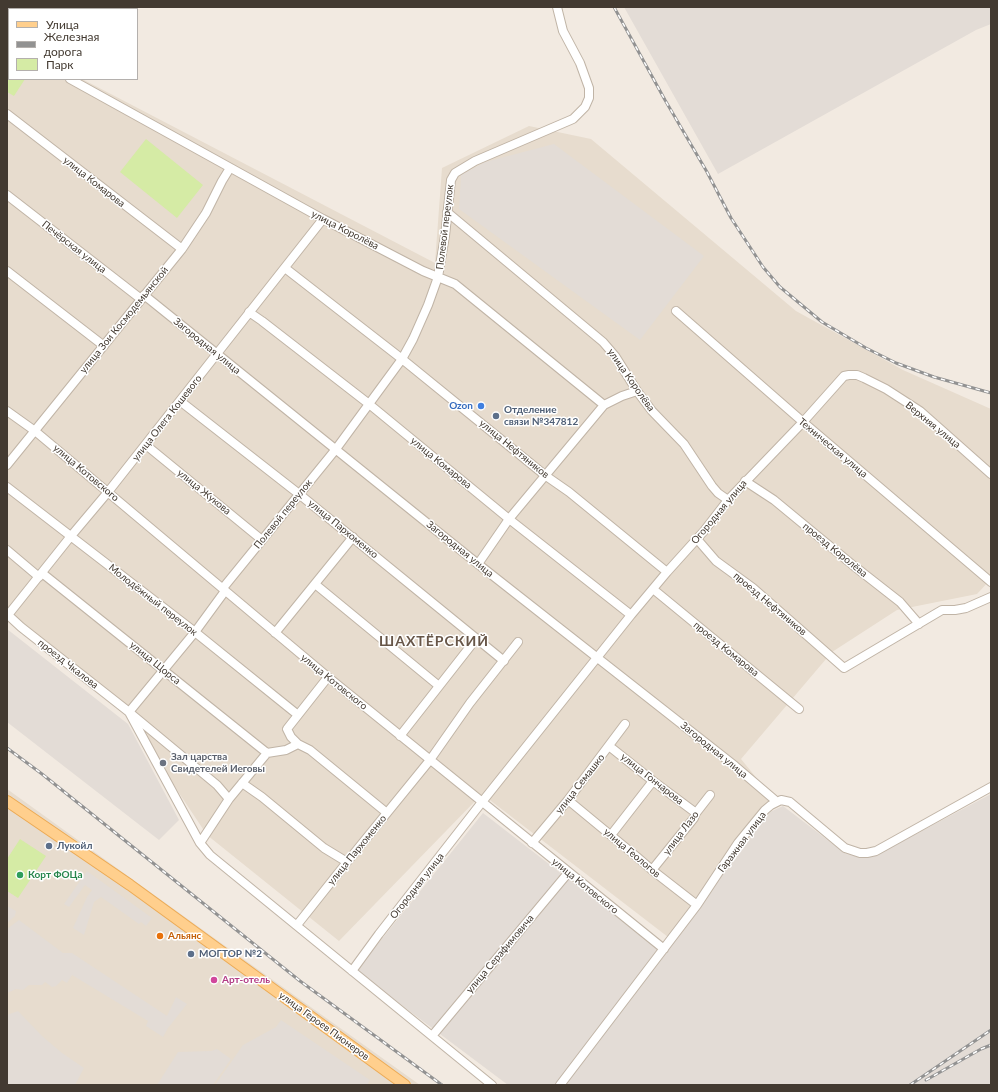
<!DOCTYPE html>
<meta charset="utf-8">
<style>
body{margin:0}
#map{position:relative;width:998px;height:1092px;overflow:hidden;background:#f2eae1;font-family:Lato,sans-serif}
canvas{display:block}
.frame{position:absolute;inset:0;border:8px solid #433a31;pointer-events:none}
.legend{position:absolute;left:8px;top:8px;width:130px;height:72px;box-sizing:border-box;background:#fff;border:1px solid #b4b0ad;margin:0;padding:5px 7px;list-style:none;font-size:12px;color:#433a31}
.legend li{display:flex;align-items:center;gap:8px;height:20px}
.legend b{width:20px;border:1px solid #b4b0ad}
</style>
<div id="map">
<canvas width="998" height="1092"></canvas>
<div class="frame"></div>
<ul class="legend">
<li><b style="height:5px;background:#ffcf8d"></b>Улица</li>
<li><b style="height:5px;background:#929292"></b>Железная дорога</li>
<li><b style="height:11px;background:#d5eba5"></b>Парк</li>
</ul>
</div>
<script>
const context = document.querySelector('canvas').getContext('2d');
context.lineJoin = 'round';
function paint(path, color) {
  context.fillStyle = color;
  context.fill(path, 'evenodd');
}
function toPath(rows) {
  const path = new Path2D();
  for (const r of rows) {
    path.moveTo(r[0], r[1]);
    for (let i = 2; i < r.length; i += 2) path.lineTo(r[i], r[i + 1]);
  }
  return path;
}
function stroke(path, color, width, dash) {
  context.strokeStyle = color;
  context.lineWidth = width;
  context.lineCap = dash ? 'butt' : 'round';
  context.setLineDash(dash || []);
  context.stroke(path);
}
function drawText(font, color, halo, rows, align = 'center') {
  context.font = font + ' Lato,sans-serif';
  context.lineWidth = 3;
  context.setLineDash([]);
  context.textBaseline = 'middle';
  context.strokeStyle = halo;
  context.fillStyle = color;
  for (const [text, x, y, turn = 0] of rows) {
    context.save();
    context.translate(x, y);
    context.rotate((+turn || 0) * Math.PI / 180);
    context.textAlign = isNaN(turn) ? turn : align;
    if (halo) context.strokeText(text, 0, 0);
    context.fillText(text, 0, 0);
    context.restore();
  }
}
paint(toPath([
 [7,36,9,38,9,79,82,79,435,263,442,168,529,126,591,139,796,311,903,370,991,409,991,579,977,594,897,610,832,652,741,759,772,797,735,845,697,905,668,937,482,794,339,941,207,835,125,712,7,620],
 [7,789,221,943,420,1085,7,1085]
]), '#e7dcce');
paint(toPath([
 [43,7,139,7,136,9,44,9],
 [624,7,991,7,991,24,976,30,718,174],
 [554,144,704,256,640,340,459,209,461,175,485,162],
 [7,629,128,724,179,820,159,840,7,722],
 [991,794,991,1085,508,1085,356,971,483,813,659,949,697,905,770,812,783,806,846,854,859,857,875,856],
 [87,871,152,918,146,926,141,922,139,924,101,897,94,902,84,935,73,928,87,897,92,890,85,885,69,907,64,904],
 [7,906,16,911,15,916,7,923],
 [19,920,63,953,72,953,167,1016,176,997,187,1004,168,1028,163,1037,146,1026,148,1021,72,975,67,983,62,980,56,986,52,987,45,982,42,985,29,985,23,990,16,989,7,993,7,929],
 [18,1011,42,1036,62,1053,84,1068,75,1085,7,1085,7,1015],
 [281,1020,370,1080,367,1085,215,1085,243,1045,276,1027],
 [217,1049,231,1059,213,1085,157,1085,178,1052,211,1051]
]), '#e3dcd6');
paint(toPath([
 [7,61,9,63,9,79,25,79,14,96,7,92],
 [146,139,203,185,177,218,120,172],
 [20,839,46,856,18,898,7,891,7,859]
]), '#d5eba5');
const minor = toPath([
 [7,43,9,44],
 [70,79,323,219,423,271,455,284,604,405],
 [7,114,182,249],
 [7,195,141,299],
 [447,212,603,342,615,356,637,391,652,411,684,444,712,486,718,493,728,500],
 [323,219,108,492,71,536,8,615,21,627,129,712,200,843,210,855,492,1085],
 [285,268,402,359,546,476,569,492,667,572],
 [7,271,104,346],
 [144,295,478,564,735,766,776,801],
 [676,311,803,422,991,582],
 [249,312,262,321,369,404,509,519,631,615],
 [180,401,299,494,504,661],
 [7,411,35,431,328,677,664,949],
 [146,445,262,540],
 [7,465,182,249,206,213,222,181,230,168],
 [745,481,774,500,854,566,900,602,919,624],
 [7,487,195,632,298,715],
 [697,539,716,561,753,588,844,668,942,610,955,610,966,608,991,597],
 [7,550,39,577],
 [478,564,509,519,604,405,622,396,637,391],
 [42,573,267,753],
 [315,584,439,686],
 [223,588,336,449,402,359,413,339,428,305,438,277,445,236,451,180,455,173,475,161,573,119,585,107,589,98,589,88,580,63,563,31,557,7],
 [653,589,799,709],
 [225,591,195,632,129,712,217,785,229,799],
 [275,633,353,537],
 [400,736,476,639],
 [298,744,310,750,387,813],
 [609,746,653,781,696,813],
 [242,783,262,797,324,848,347,862],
 [568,800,637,857,652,870,697,905],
 [611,835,653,781],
 [200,843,229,799,267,753,286,750,298,744,291,737,287,729,328,677],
 [532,843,568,800,625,724],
 [652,870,694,818,696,813,710,795],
 [297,925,347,862,430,760,470,703,518,642],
 [352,971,379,934,482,802,631,615,667,572,704,531,728,500,803,422,844,376,849,375,857,375,864,378,886,389,920,411,991,474],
 [432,1036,568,873],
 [560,1085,697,905,738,843,765,810,771,805,781,800,790,802,845,848,860,853,867,853,876,851,991,787]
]);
const major = toPath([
 [7,801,130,885,405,1085]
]);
stroke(minor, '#c0b4a6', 10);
stroke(major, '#ecaa54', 12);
stroke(minor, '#fff', 8);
stroke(major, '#ffcf8d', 10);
const rail = toPath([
 [614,7,665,100,707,172,731,218,763,267,780,287,822,322,866,348,896,363,934,377,991,393],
 [7,748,42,774,300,981,442,1085],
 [926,1080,981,1049,991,1045],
 [910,1085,991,1030]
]);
stroke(rail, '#929292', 3);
stroke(rail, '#fff', 1.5, [4.5]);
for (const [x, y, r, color] of [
 [481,406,4,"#3f7fe0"],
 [496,416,4,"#5c6f8a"],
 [163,763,4,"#6b7280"],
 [49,846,4,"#5c6f8a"],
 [20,875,4,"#2e9e5b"],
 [160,936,4,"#e8710a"],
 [191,954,4,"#5c6f8a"],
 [214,980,4,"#d1479c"]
]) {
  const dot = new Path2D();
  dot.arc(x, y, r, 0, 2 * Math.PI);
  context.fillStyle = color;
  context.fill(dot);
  stroke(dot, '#fff', 1.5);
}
drawText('10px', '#433a31', '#fff', [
 ["улица Комарова",94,182,38],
 ["Полевой переулок",445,227,-83],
 ["улица Королёва",345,230,27],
 ["Печёрская улица",74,247,38],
 ["улица Зои Космодемьянской",124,320,-51],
 ["Загородная улица",207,346,39],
 ["улица Королёва",631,380,55],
 ["улица Олега Кошевого",167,418,-52],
 ["Верхняя улица",933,425,39],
 ["Техническая улица",833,448,40],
 ["улица Нефтяников",514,449,39],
 ["улица Комарова",441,463,39],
 ["улица Котовского",86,473,40],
 ["улица Жукова",204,492,39],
 ["Огородная улица",719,512,-50],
 ["Полевой переулок",283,514,-51],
 ["улица Пархоменко",343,529,39],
 ["Загородная улица",460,549,39],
 ["проезд Королёва",835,550,39],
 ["Молодёжный переулок",153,600,38],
 ["проезд Нефтяников",770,604,40],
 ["проезд Комарова",726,649,39],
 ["улица Щорса",155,663,39],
 ["проезд Чкалова",68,664,38],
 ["улица Котовского",334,682,39],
 ["Загородная улица",714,750,39],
 ["улица Гончарова",652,779,38],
 ["улица Семашко",580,784,-52],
 ["улица Лазо",681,833,-53],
 ["Гаражная улица",742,842,-53],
 ["улица Пархоменко",357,850,-51],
 ["улица Геологов",632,853,40],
 ["Огородная улица",417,886,-52],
 ["улица Котовского",585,886,39],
 ["улица Серафимовича",500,954,-50],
 ["улица Героев Пионеров",324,1026,36]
]);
drawText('bold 10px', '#366cbe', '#fff', [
 ["Ozon",473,406]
], 'right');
drawText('bold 10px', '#4e5e75', '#fff', [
 ["Отделение",504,410],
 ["связи №347812",504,422],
 ["Лукойл",57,846],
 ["МОГТОР №2",199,954]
], 'left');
drawText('bold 10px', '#5b616d', '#fff', [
 ["Зал царства",171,757],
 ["Свидетелей Иеговы",171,769]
], 'left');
drawText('bold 10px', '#27864d', '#fff', [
 ["Корт ФОЦа",28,875]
], 'left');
drawText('bold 10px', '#c56008', '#fff', [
 ["Альянс",168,936]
], 'left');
drawText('bold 10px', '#b23c85', '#fff', [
 ["Арт-отель",222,980]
], 'left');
context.letterSpacing = '1px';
drawText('bold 14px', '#675648', '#fff', [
 ["ШАХТЁРСКИЙ",434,641]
]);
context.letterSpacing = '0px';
</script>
